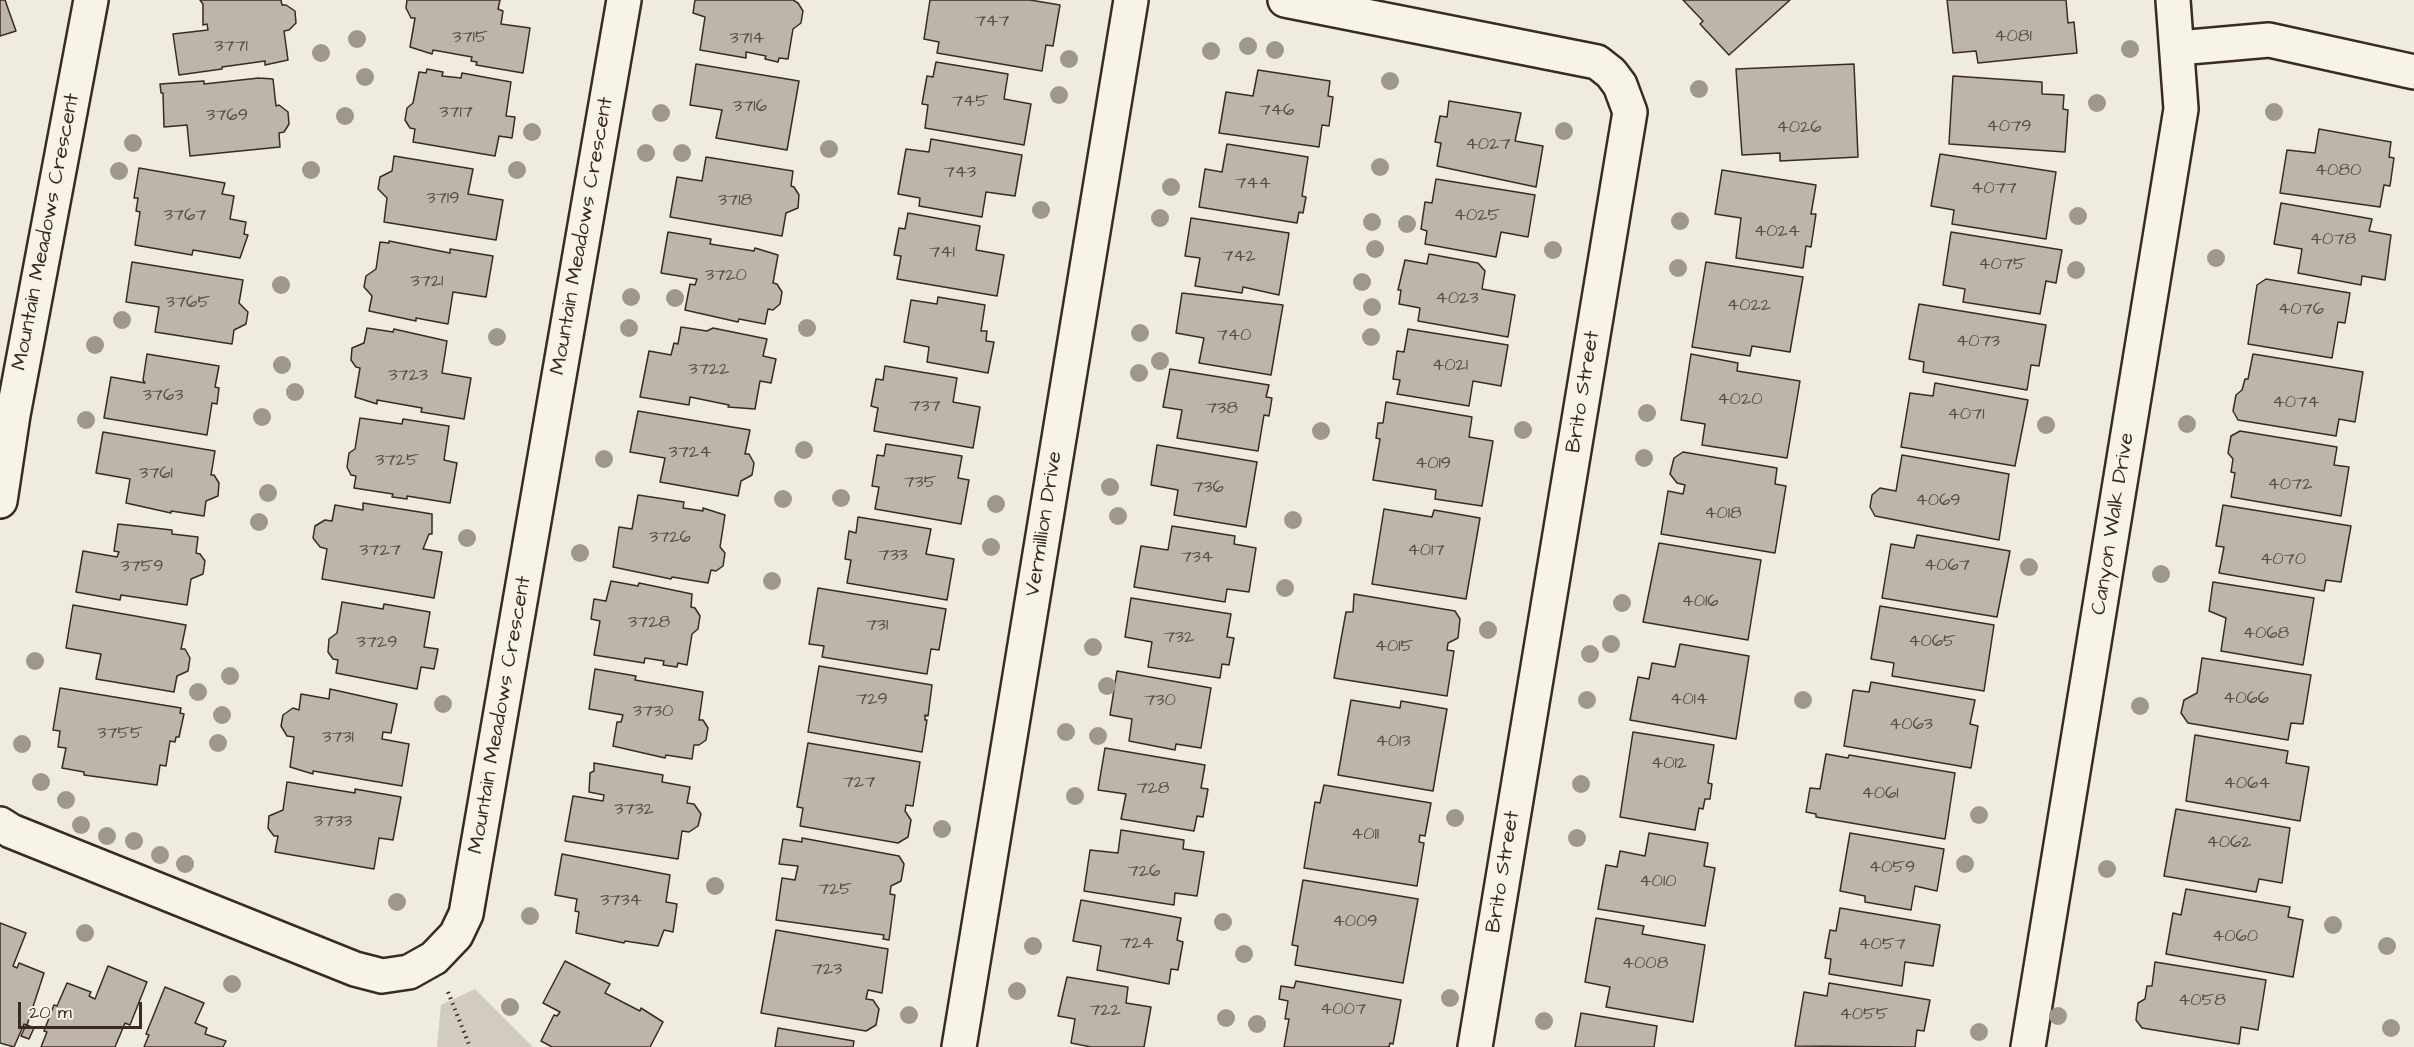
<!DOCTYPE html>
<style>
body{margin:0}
#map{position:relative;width:2414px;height:1047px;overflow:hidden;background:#efebe0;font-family:"Architects Daughter",sans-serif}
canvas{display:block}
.scale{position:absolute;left:18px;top:1002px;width:124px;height:27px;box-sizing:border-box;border:3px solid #3b2a1e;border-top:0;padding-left:8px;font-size:18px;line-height:21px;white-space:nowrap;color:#3b2a1e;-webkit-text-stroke:4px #f7f3e8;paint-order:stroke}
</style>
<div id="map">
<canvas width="2414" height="1047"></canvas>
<div class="scale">20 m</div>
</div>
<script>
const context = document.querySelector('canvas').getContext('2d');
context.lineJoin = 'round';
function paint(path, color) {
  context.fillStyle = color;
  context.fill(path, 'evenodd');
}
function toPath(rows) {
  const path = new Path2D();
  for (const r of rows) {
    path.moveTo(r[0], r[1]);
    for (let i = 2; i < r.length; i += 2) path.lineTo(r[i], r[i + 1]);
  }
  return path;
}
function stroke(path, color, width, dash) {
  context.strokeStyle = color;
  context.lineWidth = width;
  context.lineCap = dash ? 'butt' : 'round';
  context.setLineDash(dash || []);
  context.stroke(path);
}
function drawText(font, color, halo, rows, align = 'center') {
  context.font = font + ' "Architects Daughter",sans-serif';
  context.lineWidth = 4.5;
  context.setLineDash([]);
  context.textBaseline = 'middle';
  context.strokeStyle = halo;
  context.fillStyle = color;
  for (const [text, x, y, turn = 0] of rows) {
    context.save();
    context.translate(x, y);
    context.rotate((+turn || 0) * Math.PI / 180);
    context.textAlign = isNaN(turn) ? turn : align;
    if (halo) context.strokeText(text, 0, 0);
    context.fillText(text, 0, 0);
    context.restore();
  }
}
paint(toPath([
 [475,989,533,1047,437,1047,441,1005]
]), '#d1cbc0');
const building = toPath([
 [0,0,5,0,16,31,0,36,0,0],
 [200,0,281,0,282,5,286,5,295,11,296,23,289,30,284,31,288,60,265,65,265,61,222,67,222,69,179,75,173,34,208,30,207,24,203,25,203,4,200,0],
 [407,0,500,0,498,9,503,11,501,24,530,28,523,73,476,65,477,62,471,61,472,57,433,50,432,54,410,47,415,18,411,18,406,8,407,0],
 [695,0,793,0,798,3,803,11,801,23,793,29,788,59,779,58,778,62,765,59,766,56,746,52,746,58,700,50,705,17,693,13,695,0],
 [930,0,1030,0,1060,5,1053,46,1046,45,1042,71,937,53,939,42,924,39,930,0],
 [1683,0,1790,0,1729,55,1700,24,1703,21,1683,0],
 [1947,0,2066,0,2068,23,2074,22,2077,53,1978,63,1976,51,1953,53,1947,0],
 [936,62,1008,74,1004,99,1031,104,1024,145,925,128,928,105,922,104,927,76,933,77,936,62],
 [696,64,799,81,787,150,716,138,722,110,690,105,696,64],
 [1854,64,1858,157,1780,161,1780,153,1742,155,1736,69,1854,64],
 [427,69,443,72,442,76,461,78,462,73,511,82,506,116,515,117,512,138,499,136,495,156,413,142,415,129,410,128,405,120,407,108,413,103,419,72,426,73,427,69],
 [1258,70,1330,81,1328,96,1333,97,1329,126,1322,125,1319,147,1219,133,1226,92,1253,96,1258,70],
 [1953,76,2042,82,2042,94,2064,95,2063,109,2068,110,2065,152,1949,144,1953,76],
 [259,78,273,79,276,106,279,105,288,112,289,124,284,132,279,133,280,147,190,156,187,125,164,127,163,93,161,93,160,84,204,81,204,84,259,78],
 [1449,101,1521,113,1515,141,1543,146,1536,187,1437,166,1441,143,1435,142,1440,116,1447,117,1449,101],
 [2319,129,2391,142,2389,157,2394,158,2390,186,2384,185,2380,207,2280,193,2287,150,2315,153,2319,129],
 [931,139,1022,155,1015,196,986,192,982,217,919,206,920,198,898,194,906,149,929,152,931,139],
 [1227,144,1308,157,1302,196,1306,197,1303,213,1299,212,1297,223,1199,207,1205,169,1222,172,1227,144],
 [1940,154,2056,172,2046,239,1952,224,1954,210,1931,206,1940,154],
 [394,156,473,169,468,194,503,200,496,240,384,222,387,198,378,189,380,177,392,171,394,156],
 [706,157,793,171,791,186,794,187,799,195,798,208,786,213,782,236,670,217,677,177,702,181,706,157],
 [139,168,225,183,222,194,234,196,230,219,246,222,244,234,248,235,240,258,193,250,192,255,135,245,140,212,136,211,138,198,134,198,139,168],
 [1722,170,1816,185,1811,214,1816,214,1811,247,1806,246,1803,268,1736,258,1741,218,1715,214,1722,170],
 [1436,179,1535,195,1528,237,1501,232,1496,257,1425,244,1427,231,1421,229,1425,202,1432,203,1436,179],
 [2281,203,2372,219,2369,231,2391,235,2385,280,2362,276,2361,285,2298,273,2302,249,2274,244,2281,203],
 [908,213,980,226,976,250,1004,255,997,296,897,279,901,256,894,255,899,228,905,229,908,213],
 [1191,218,1289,233,1279,295,1243,287,1242,293,1195,286,1200,258,1185,256,1191,218],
 [668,232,711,239,710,244,754,251,755,248,778,255,773,283,777,284,782,292,780,304,773,310,768,309,765,324,739,319,738,322,685,310,690,284,695,285,697,279,661,273,668,232],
 [1951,232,2062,250,2056,283,2046,281,2040,314,1963,302,1965,289,1943,285,1951,232],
 [389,241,450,253,450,249,493,256,486,297,453,292,448,324,416,318,416,321,369,311,372,296,364,287,366,276,376,269,380,242,389,243,389,241],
 [1429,254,1478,263,1485,271,1482,289,1515,295,1508,337,1418,321,1420,308,1399,304,1401,290,1398,290,1405,260,1427,264,1429,254],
 [132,262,243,280,239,303,248,312,246,324,234,330,232,344,155,332,159,307,126,302,132,262],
 [1706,262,1803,277,1790,352,1752,346,1750,356,1692,347,1706,262],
 [2266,279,2350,293,2345,323,2338,322,2332,358,2248,344,2257,285,2266,279],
 [1182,293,1283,305,1271,375,1199,363,1204,338,1176,333,1182,293],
 [938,297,985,305,981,331,987,331,986,341,994,342,988,373,927,362,929,347,904,342,911,300,937,304,938,297],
 [1919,304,2046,325,2039,366,2031,365,2027,390,1923,372,1924,362,1909,359,1919,304],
 [681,327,707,331,713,328,767,339,763,356,776,359,771,383,760,381,755,409,728,407,729,405,690,397,689,405,640,397,649,351,671,355,674,343,678,344,681,327],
 [367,328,393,332,394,329,447,341,442,373,471,378,464,419,421,412,422,408,377,400,377,404,355,397,360,368,356,367,351,360,352,348,364,343,367,328],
 [1408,329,1508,345,1501,386,1473,381,1469,406,1397,394,1400,380,1393,379,1397,351,1404,352,1408,329],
 [147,354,219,366,215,387,219,388,217,404,212,403,207,435,104,418,111,377,145,383,143,380,147,354],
 [1691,354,1738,363,1737,371,1800,381,1787,458,1702,445,1705,424,1681,420,1691,354],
 [2253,354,2363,372,2355,422,2339,419,2336,436,2238,420,2233,411,2236,395,2242,390,2245,379,2248,379,2253,354],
 [885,366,957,378,953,402,980,407,973,448,874,431,878,408,871,406,876,379,883,380,885,366],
 [1170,369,1269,385,1266,397,1272,398,1269,416,1264,415,1258,451,1177,438,1182,410,1163,407,1170,369],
 [1935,383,2028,400,2015,466,1901,447,1910,393,1933,396,1935,383],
 [1386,402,1472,417,1469,437,1493,441,1482,506,1435,499,1436,490,1373,480,1380,439,1376,438,1378,423,1383,423,1386,402],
 [638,411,750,430,745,454,749,454,754,463,752,475,741,481,738,496,660,482,665,458,630,452,638,411],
 [360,418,402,424,403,419,449,426,444,460,457,463,450,503,407,496,407,499,392,497,393,494,354,488,356,476,351,475,347,467,349,453,355,449,360,418],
 [2240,431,2337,447,2334,465,2349,467,2341,516,2231,497,2235,473,2231,472,2233,459,2228,453,2231,436,2240,431],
 [103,432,215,451,211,475,214,475,219,483,218,496,206,501,204,516,171,511,171,513,126,503,130,479,96,473,103,432],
 [886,444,962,456,958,478,969,480,961,524,875,509,879,487,872,486,877,455,884,456,886,444],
 [1157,445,1257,462,1246,527,1174,515,1178,490,1151,485,1157,445],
 [1683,452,1777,468,1775,484,1786,486,1775,553,1661,534,1668,491,1683,494,1685,485,1677,483,1670,474,1674,458,1683,452],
 [1902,455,2009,474,1999,540,1875,516,1870,507,1872,495,1880,488,1896,491,1902,455],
 [638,495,684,502,683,508,703,511,703,508,725,515,720,547,725,553,723,566,716,571,711,570,708,583,672,577,671,579,613,567,619,527,632,529,638,495],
 [363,503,432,514,432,534,429,534,423,549,442,552,434,598,322,579,327,549,320,547,313,538,315,526,325,520,332,521,335,505,363,510,363,503],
 [2223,505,2351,526,2341,582,2326,580,2324,591,2219,573,2224,547,2216,546,2223,505],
 [1384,509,1432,517,1434,510,1480,518,1466,599,1372,584,1384,509],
 [858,517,931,529,926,554,954,559,947,600,847,583,851,560,845,559,849,531,856,533,858,517],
 [118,524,172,530,172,534,198,537,196,553,200,554,205,561,203,574,191,579,187,605,121,595,120,600,76,592,83,551,117,557,119,552,114,551,118,524],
 [1172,526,1235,536,1234,544,1256,548,1249,592,1227,589,1225,602,1134,587,1141,546,1168,550,1172,526],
 [1917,535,2010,551,1997,617,1882,598,1891,544,1914,548,1917,535],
 [1659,543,1761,560,1748,640,1643,622,1659,543],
 [611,581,638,586,639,583,692,594,691,607,695,608,700,616,698,629,692,634,687,665,678,663,677,667,663,665,664,661,645,658,644,663,594,655,600,621,591,619,594,599,606,601,611,581],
 [2213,582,2314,598,2303,665,2221,651,2226,618,2209,611,2213,582],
 [818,588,946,609,939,650,931,649,927,674,822,657,824,646,809,644,818,588],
 [1354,594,1455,611,1460,619,1458,638,1448,643,1447,650,1454,651,1447,696,1334,678,1346,612,1353,612,1354,594],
 [1131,598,1231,614,1227,637,1234,638,1229,665,1222,664,1220,678,1148,667,1152,642,1125,637,1131,598],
 [342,602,383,609,384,604,430,612,424,647,438,649,434,669,421,667,417,689,336,673,338,660,333,659,328,652,329,639,337,633,342,602],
 [73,605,186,625,181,649,185,649,190,658,188,671,177,676,174,692,96,679,101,654,66,648,73,605],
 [1880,606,1994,625,1984,691,1892,676,1894,663,1871,659,1880,606],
 [1680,644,1749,656,1736,739,1630,720,1638,677,1649,679,1652,663,1675,667,1680,644],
 [2202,658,2311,675,2303,724,2291,723,2288,740,2188,723,2181,713,2184,700,2197,693,2202,658],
 [819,666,932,685,928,716,925,715,925,720,927,720,922,752,808,732,819,666],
 [595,669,636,676,635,680,703,692,699,720,703,720,708,728,706,740,699,745,694,745,692,759,666,755,665,758,613,746,617,722,621,722,623,715,589,709,595,669],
 [1117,671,1211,688,1201,748,1176,744,1175,750,1129,741,1132,719,1110,715,1117,671],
 [1871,682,1975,700,1970,724,1978,726,1971,768,1844,746,1853,690,1869,692,1871,682],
 [60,688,181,708,180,713,184,714,179,737,176,737,175,742,170,741,166,766,160,765,157,785,84,775,84,772,62,768,66,748,58,747,60,731,53,730,60,688],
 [330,689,397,704,391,733,383,732,382,739,409,744,402,786,313,771,313,774,290,767,294,737,287,736,281,726,283,715,293,708,299,710,301,694,329,699,330,689],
 [1351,700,1400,708,1401,701,1447,709,1433,791,1338,775,1351,700],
 [1633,732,1714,745,1708,783,1712,784,1710,799,1705,799,1703,809,1699,808,1695,830,1620,817,1633,732],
 [2195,735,2288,751,2286,763,2309,767,2300,821,2186,801,2195,735],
 [808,743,920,762,913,806,906,805,905,811,911,820,908,837,898,843,800,826,803,808,797,807,808,743],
 [1105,748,1205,765,1201,788,1208,789,1203,817,1197,816,1194,831,1121,819,1126,794,1098,790,1105,748],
 [1826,754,1848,758,1849,755,1955,773,1945,839,1816,817,1816,814,1806,812,1810,788,1820,789,1826,754],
 [594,763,663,775,662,782,690,787,687,803,694,804,701,814,698,826,689,832,682,831,678,859,565,841,573,796,603,801,604,795,589,792,590,773,594,771,594,763],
 [287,782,355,793,355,789,401,797,393,840,379,838,374,869,275,852,278,836,274,836,268,828,269,816,283,810,287,782],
 [1324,785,1431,803,1425,836,1420,835,1419,842,1424,843,1417,886,1304,868,1315,802,1320,803,1324,785],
 [2176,809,2290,828,2282,883,2259,879,2256,892,2164,876,2176,809],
 [1121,830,1184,840,1183,849,1204,852,1197,896,1175,893,1174,905,1084,891,1090,850,1118,853,1121,830],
 [1649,833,1708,843,1704,866,1715,868,1705,926,1598,909,1606,865,1617,867,1620,851,1645,856,1649,833],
 [1850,833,1944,849,1937,891,1915,886,1911,910,1865,902,1865,896,1840,891,1850,833],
 [802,838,899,856,904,864,901,881,891,886,890,894,895,895,889,940,883,939,884,935,776,920,782,878,795,880,798,866,779,864,783,839,802,842,802,838],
 [562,854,670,875,666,902,677,904,673,932,664,930,658,946,625,941,624,943,576,933,579,912,575,911,577,899,555,895,562,854],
 [1303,880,1418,899,1403,983,1295,965,1298,946,1292,945,1303,880],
 [2186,889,2290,907,2288,917,2303,920,2293,977,2166,954,2173,913,2181,915,2186,889],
 [1081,900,1181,918,1177,940,1183,942,1178,970,1171,969,1169,984,1097,970,1101,946,1073,941,1081,900],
 [1840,908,1940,925,1933,966,1905,962,1902,986,1829,974,1831,959,1825,958,1830,930,1836,931,1840,908],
 [1596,918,1644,926,1642,934,1705,945,1693,1022,1606,1007,1610,987,1585,982,1596,918],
 [0,923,26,933,13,966,17,968,19,963,44,973,27,1025,34,1028,29,1039,21,1036,26,1025,24,1024,14,1047,0,1043,0,923],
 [776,930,888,949,882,993,868,990,866,999,873,1000,879,1009,876,1025,866,1031,761,1013,776,930],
 [565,961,610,984,605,993,640,1011,641,1008,663,1022,650,1047,552,1047,541,1041,554,1015,557,1016,560,1012,543,1003,565,961],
 [2155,962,2266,980,2258,1030,2241,1027,2239,1044,2142,1028,2136,1020,2138,1003,2145,999,2147,986,2152,986,2155,962],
 [108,966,147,982,130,1025,125,1023,115,1047,41,1047,47,1032,44,1031,54,1005,57,1006,67,983,91,992,89,996,95,999,108,966],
 [1067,977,1128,987,1126,1003,1151,1007,1144,1047,1091,1047,1071,1043,1075,1019,1058,1016,1067,977],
 [1296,981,1401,1000,1393,1044,1390,1043,1389,1047,1284,1047,1289,1019,1285,1019,1288,1001,1279,999,1281,986,1294,988,1296,981],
 [1829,983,1930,1000,1924,1031,1917,1030,1915,1047,1795,1046,1804,992,1827,996,1829,983],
 [165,987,204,1003,195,1023,207,1028,205,1034,226,1041,223,1047,144,1047,149,1035,146,1034,165,987],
 [1581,1013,1657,1026,1654,1047,1575,1047,1581,1013],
 [778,1028,854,1041,853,1047,775,1047,778,1028]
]);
paint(building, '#bdb5aa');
stroke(building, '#3b2a1e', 1.5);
const street = toPath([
 [1285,0,1597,62,1611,73,1620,85,1630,112,1475,1047],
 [2178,48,2269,40,2414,72],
 [0,501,13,415,91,0],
 [0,824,11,831,355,969,382,976,409,972,434,958,456,935,466,914,624,0],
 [959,1047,1131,0]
]);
const secondary = toPath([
 [2028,1047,2181,109,2173,0]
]);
stroke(street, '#3b2a1e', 38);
stroke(secondary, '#3b2a1e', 38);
stroke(toPath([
 [448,992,470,1047]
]), '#3b2a1e', 4, [1.5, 4.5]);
stroke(street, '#f7f3e8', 33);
stroke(secondary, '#f7f3e8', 33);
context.fillStyle = '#a0978b';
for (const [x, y] of [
 [357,39],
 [1248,46],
 [2130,49],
 [1275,50],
 [1211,51],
 [321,53],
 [1069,59],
 [365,77],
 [1390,81],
 [1699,89],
 [1059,95],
 [2097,103],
 [2274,112],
 [661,113],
 [345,116],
 [1564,131],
 [532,132],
 [133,143],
 [829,149],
 [646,153],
 [682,153],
 [1380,167],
 [311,170],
 [517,170],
 [119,171],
 [1171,187],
 [1041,210],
 [2078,216],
 [1160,218],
 [1680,221],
 [1372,222],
 [1407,224],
 [1375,249],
 [1553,250],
 [2216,258],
 [1678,268],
 [2076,270],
 [1362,282],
 [281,285],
 [631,297],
 [675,298],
 [1372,307],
 [122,320],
 [629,328],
 [807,328],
 [1140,333],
 [497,337],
 [1371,337],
 [95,345],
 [1160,361],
 [282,365],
 [1139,373],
 [295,392],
 [1647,413],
 [262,417],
 [86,420],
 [2187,424],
 [2046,425],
 [1523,430],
 [1321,431],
 [804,450],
 [1644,458],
 [604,459],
 [1110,487],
 [268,493],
 [841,498],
 [783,499],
 [996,504],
 [1118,516],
 [1293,520],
 [259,522],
 [467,538],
 [991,547],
 [580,553],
 [2029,567],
 [2161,574],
 [772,581],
 [1285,588],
 [1622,603],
 [1488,630],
 [1611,644],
 [1093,647],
 [1590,654],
 [35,661],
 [230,676],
 [1107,686],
 [198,692],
 [1587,700],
 [1803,700],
 [443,704],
 [2140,706],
 [222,715],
 [1066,732],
 [1098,736],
 [218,743],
 [22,744],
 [41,782],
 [1581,784],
 [1075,796],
 [66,800],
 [1979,815],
 [1455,818],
 [81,825],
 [942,829],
 [107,836],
 [1577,838],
 [134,841],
 [160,855],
 [185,864],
 [1965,864],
 [2107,869],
 [715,886],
 [397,902],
 [530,916],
 [1223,922],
 [2333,925],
 [85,933],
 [1033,946],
 [2387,946],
 [1244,954],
 [232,984],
 [1017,991],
 [1450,998],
 [510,1007],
 [909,1015],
 [2058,1016],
 [1226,1018],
 [1544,1021],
 [1257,1024],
 [2391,1028],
 [1979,1032]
]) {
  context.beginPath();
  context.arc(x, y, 9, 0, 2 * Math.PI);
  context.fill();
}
drawText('18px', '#5c4d41', null, [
 ["747",992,22],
 ["4081",2013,37],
 ["3715",470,38],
 ["3714",747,39],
 ["3771",231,47],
 ["745",970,102],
 ["3716",750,107],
 ["746",1277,111],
 ["3717",456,113],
 ["3769",227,116],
 ["4079",2009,127],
 ["4026",1799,128],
 ["4027",1488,145],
 ["4080",2338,171],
 ["743",960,173],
 ["744",1253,184],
 ["4077",1994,189],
 ["3719",443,199],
 ["3718",735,201],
 ["3767",185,216],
 ["4025",1477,216],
 ["4024",1777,232],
 ["4078",2333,240],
 ["741",942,253],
 ["742",1239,257],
 ["4075",2002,265],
 ["3720",726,276],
 ["3721",427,282],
 ["4023",1457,299],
 ["3765",188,303],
 ["4022",1749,306],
 ["4076",2301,310],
 ["740",1234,336],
 ["4073",1978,342],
 ["4021",1450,366],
 ["3722",709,370],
 ["3723",408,376],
 ["3763",163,396],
 ["4020",1740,400],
 ["4074",2296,403],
 ["737",925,407],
 ["738",1222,409],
 ["4071",1966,415],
 ["3724",690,453],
 ["3725",397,461],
 ["4019",1433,464],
 ["3761",156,474],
 ["735",920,483],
 ["4072",2290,485],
 ["736",1208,488],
 ["4069",1938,501],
 ["4018",1723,514],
 ["3726",670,538],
 ["3727",380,551],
 ["4017",1426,551],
 ["733",893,556],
 ["734",1197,558],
 ["4070",2283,560],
 ["4067",1947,566],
 ["3759",142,567],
 ["4016",1700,602],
 ["3728",649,623],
 ["731",877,626],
 ["4068",2266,634],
 ["732",1179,638],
 ["4065",1932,642],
 ["3729",377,643],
 ["4015",1394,647],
 ["4066",2246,699],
 ["729",872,700],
 ["4014",1689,700],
 ["730",1160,701],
 ["3730",653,712],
 ["4063",1911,725],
 ["3755",120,734],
 ["3731",338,738],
 ["4013",1393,742],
 ["4012",1669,764],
 ["727",859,783],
 ["4064",2247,784],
 ["728",1153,789],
 ["4061",1880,794],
 ["3732",634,810],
 ["3733",333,822],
 ["4011",1365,835],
 ["4062",2229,843],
 ["4059",1892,868],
 ["726",1144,872],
 ["4010",1658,882],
 ["725",835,890],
 ["3734",621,901],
 ["4009",1355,922],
 ["4060",2235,937],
 ["724",1137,944],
 ["4057",1882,945],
 ["4008",1645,964],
 ["723",827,970],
 ["4058",2202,1001],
 ["4007",1343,1010],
 ["722",1105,1011],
 ["4055",1864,1015]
]);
drawText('21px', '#3b2a1e', '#f7f3e8', [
 ["Mountain Meadows Crescent",47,232,-79],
 ["Mountain Meadows Crescent",583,236,-80],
 ["Brito Street",1584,392,-81],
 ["Vermillion Drive",1045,524,-81],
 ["Canyon Walk Drive",2114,524,-81],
 ["Mountain Meadows Crescent",501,715,-80],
 ["Brito Street",1504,872,-81]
]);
</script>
